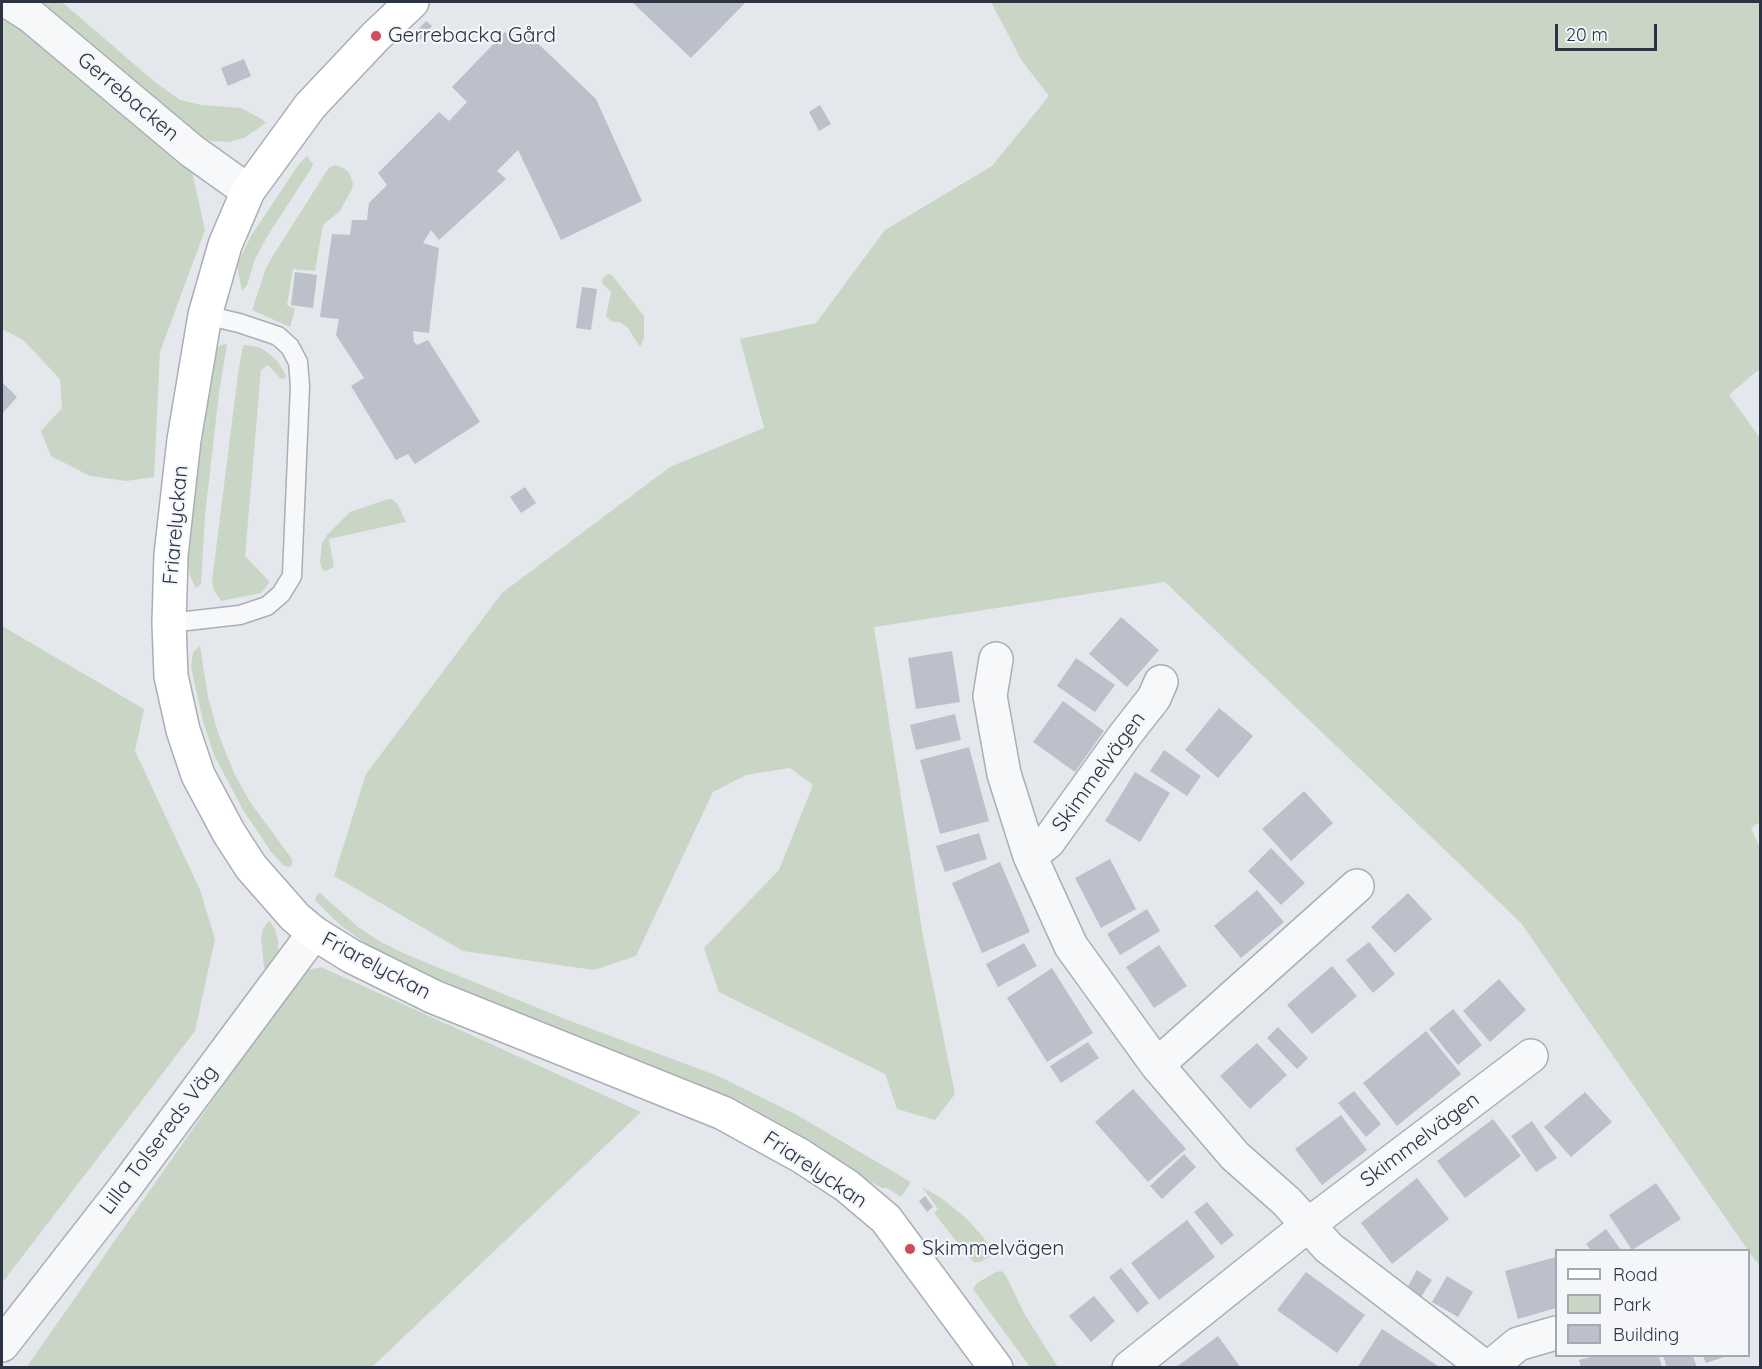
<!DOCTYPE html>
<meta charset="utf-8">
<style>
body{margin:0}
#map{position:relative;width:1762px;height:1369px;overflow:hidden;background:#e4e7ec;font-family:Quicksand,sans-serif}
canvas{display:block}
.frame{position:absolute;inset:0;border:3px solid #2b3445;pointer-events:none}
.legend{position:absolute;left:1555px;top:1249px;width:195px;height:108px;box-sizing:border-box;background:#f4f6f9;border:2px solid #a4a8b1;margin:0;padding:8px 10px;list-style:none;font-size:18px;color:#2b3445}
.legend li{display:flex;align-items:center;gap:12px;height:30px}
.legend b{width:30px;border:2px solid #a4a8b1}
.scale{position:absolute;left:1555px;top:24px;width:102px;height:27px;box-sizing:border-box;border:3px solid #2b3445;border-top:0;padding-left:8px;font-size:18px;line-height:21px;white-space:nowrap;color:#2b3445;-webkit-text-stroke:4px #f4f6f9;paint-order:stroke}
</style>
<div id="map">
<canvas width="1762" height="1369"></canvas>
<div class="frame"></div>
<ul class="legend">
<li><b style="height:8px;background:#fff"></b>Road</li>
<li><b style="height:16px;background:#c9d6c5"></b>Park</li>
<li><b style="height:16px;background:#bbc0ca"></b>Building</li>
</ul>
<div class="scale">20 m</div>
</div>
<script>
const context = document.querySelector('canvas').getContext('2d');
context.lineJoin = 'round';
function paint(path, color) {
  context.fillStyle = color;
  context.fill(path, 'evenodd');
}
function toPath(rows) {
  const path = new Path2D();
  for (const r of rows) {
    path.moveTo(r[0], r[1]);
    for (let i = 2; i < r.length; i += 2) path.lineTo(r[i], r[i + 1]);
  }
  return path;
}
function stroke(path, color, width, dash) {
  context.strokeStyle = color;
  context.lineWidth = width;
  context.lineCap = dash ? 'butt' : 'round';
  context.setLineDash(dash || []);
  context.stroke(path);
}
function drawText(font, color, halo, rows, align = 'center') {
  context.font = font + ' Quicksand,sans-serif';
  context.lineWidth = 4.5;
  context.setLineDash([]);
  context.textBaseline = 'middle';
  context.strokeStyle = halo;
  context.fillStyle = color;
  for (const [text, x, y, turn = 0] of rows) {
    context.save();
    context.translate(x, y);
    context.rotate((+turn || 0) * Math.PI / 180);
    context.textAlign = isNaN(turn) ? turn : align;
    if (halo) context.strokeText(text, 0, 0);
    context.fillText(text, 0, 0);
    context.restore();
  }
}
paint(toPath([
 [30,2,62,2,156,83,180,100,201,105,241,108,262,119,266,123,244,138,228,142,211,141,192,133],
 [991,2,1760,2,1760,371,1757,371,1729,395,1760,438,1760,822,1751,828,1760,848,1760,1265,1754,1259,1521,923,1165,582,874,627,923,936,955,1094,935,1120,897,1109,885,1074,719,992,704,948,779,870,813,785,790,768,746,775,713,792,636,956,594,970,463,951,334,876,366,774,502,593,670,467,764,428,740,339,816,323,885,230,992,166,1049,96,1022,61],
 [2,15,95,86,191,167,205,230,160,352,154,477,126,481,90,476,51,456,41,431,62,408,60,379,23,340,2,329],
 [307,156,313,164,311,169,268,235,255,259,247,285,242,291,237,265,251,236,299,164],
 [336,165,345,169,349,173,353,183,352,189,340,211,323,225,315,271,293,269,287,305,295,309,290,327,252,310,266,268,274,254,326,172,330,167],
 [608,274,612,275,644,316,644,338,640,347,628,328,621,323,611,321,606,316,611,292,602,283,602,279],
 [227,344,219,393,205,515,201,584,196,588,190,576,188,559,211,359,214,351,221,345],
 [243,345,259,347,271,355,278,362,286,376,284,379,280,378,268,365,261,370,245,556,269,581,269,583,261,593,221,601,214,590,212,581,238,374],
 [388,499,392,499,398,505,406,522,329,539,334,567,326,571,322,570,320,562,322,543,327,535,350,512],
 [2,626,144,709,135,751,200,890,215,939,195,1031,2,1283],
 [200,646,208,697,218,733,234,773,250,802,292,859,292,865,289,867,284,866,272,853,243,810,214,755,203,721,191,667,193,652],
 [320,893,358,927,381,942,405,954,565,1019,718,1076,797,1115,911,1182,901,1197,887,1188,882,1188,871,1182,782,1128,715,1091,400,964,379,953,340,925,315,900,317,894],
 [269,921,274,927,278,940,278,949,277,960,267,973,264,967,261,939,263,929],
 [321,967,641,1112,372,1367,26,1368,303,971],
 [922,1187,943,1199,967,1219,983,1237,994,1253,993,1255,980,1262,974,1262,968,1256,934,1213,938,1209],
 [996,1272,1001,1271,1005,1274,1025,1315,1058,1367,1030,1367,973,1289,977,1283]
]), '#c9d6c5');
paint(toPath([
 [632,2,746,2,691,58],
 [426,21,432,26,420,40,414,34],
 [505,32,517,43,527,33,596,99,642,201,561,240,518,150,497,171,506,179,439,240,431,230,423,243,439,248,429,333,413,331,414,342,417,345,428,340,480,422,415,464,408,454,396,460,351,386,364,378,336,335,339,319,320,317,332,234,350,235,352,220,367,220,369,203,387,185,378,173,439,112,449,121,467,102,452,87],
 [244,59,251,76,228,86,221,68],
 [820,105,831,124,819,131,809,112],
 [295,272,317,275,313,308,291,305],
 [582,287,597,289,591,330,576,328],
 [2,382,17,397,2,414],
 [525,487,536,503,521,513,510,497],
 [1121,617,1159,650,1127,687,1089,654],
 [952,651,960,702,916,709,908,658],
 [1076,658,1115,685,1095,712,1057,686],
 [1063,701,1104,731,1075,772,1033,742],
 [1219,708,1253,736,1218,778,1185,750],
 [955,714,961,740,916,750,910,725],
 [969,747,989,821,940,834,920,760],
 [1164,750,1201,776,1187,796,1150,771],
 [1135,772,1170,793,1140,842,1105,821],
 [1304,791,1333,823,1291,861,1262,829],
 [979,833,987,859,945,872,936,846],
 [1271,848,1305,883,1281,905,1248,871],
 [1110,859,1136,909,1101,928,1075,878],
 [1000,862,1030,932,982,953,952,883],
 [1257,890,1284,922,1241,958,1214,926],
 [1408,893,1432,919,1395,953,1371,927],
 [1147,909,1160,931,1120,955,1107,934],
 [1369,942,1395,974,1373,993,1346,960],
 [1024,943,1037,966,998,987,986,964],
 [1159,945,1187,986,1154,1008,1126,967],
 [1332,966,1357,996,1312,1034,1287,1005],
 [1052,968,1093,1033,1047,1062,1007,998],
 [1499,979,1526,1010,1490,1042,1463,1011],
 [1453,1009,1482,1045,1458,1065,1429,1029],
 [1278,1027,1308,1058,1297,1069,1267,1038],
 [1426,1031,1461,1074,1397,1126,1363,1083],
 [1088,1042,1099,1058,1061,1083,1050,1066],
 [1257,1043,1287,1075,1250,1109,1220,1076],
 [1133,1089,1186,1149,1148,1182,1095,1122],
 [1354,1091,1381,1124,1366,1137,1338,1103],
 [1585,1092,1612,1122,1571,1157,1544,1127],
 [1341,1115,1367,1150,1322,1185,1295,1149],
 [1493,1119,1521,1156,1465,1198,1437,1161],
 [1532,1121,1557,1158,1536,1172,1511,1136],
 [1184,1154,1196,1167,1162,1199,1150,1186],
 [1417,1178,1449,1219,1392,1264,1361,1223],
 [1656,1183,1681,1219,1632,1250,1609,1215],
 [925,1196,933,1207,927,1212,919,1201],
 [1207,1202,1234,1235,1221,1245,1194,1212],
 [1187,1220,1215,1257,1159,1300,1131,1263],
 [1606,1229,1621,1250,1591,1250,1586,1244],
 [1556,1257,1556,1308,1518,1319,1505,1271],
 [1121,1268,1149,1303,1137,1313,1109,1277],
 [1417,1270,1432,1280,1421,1297,1407,1288],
 [1306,1272,1365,1315,1337,1353,1277,1310],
 [1447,1276,1473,1292,1458,1317,1432,1302],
 [1094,1296,1115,1321,1091,1342,1069,1316],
 [1382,1329,1441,1368,1357,1368],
 [1218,1336,1241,1368,1175,1368],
 [1594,1356,1659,1356,1662,1368,1581,1368,1579,1360],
 [1663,1356,1693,1356,1697,1368,1667,1368],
 [1703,1356,1727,1356,1706,1363]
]), '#bbc0ca');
const lane = toPath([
 [169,623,240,615,267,606,281,594,292,576,300,386,298,362,290,347,278,336,239,323,205,315]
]);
const street = toPath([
 [9,2,31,16,192,151,248,191],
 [996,659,990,696,1004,774,1030,856,1071,946,1157,1065,1235,1156,1286,1201,1308,1225,1531,1056],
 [1030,856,1048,842,1125,735,1154,698,1161,682],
 [1157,1065,1357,886],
 [2,1345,126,1186,314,933],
 [1129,1368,1308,1225,1329,1248,1486,1368],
 [1489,1368,1518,1344,1556,1333]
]);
const secondary = toPath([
 [412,2,376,36,310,106,248,191,225,245,205,315,184,440,171,555,169,623,171,676,183,730,198,775,229,833,251,867,295,917,314,933,351,956,434,997,723,1113,801,1156,847,1186,886,1219,996,1368]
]);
stroke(lane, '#a9aeb7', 21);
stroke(street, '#a9aeb7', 36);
stroke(secondary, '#a9aeb7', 36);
stroke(lane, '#f7f8fa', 18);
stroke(street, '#f7f8fa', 33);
stroke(secondary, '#fff', 33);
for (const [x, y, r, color] of [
 [376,36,6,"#d1495b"],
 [910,1249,6,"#d1495b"]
]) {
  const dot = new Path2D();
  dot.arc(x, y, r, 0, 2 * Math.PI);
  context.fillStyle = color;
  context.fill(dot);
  stroke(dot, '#f4f6f9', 2);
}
drawText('21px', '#2b3445', '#f4f6f9', [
 ["Gerrebacka Gård",388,36],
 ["Skimmelvägen",922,1249]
], 'left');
drawText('21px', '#2b3445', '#f4f6f9', [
 ["Gerrebacken",128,97,40],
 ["Friarelyckan",176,525,-85],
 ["Skimmelvägen",1099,772,-54],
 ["Friarelyckan",376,966,28],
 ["Lilla Tolsereds Väg",159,1140,-53],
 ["Skimmelvägen",1420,1140,-37],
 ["Friarelyckan",815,1170,34]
]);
</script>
